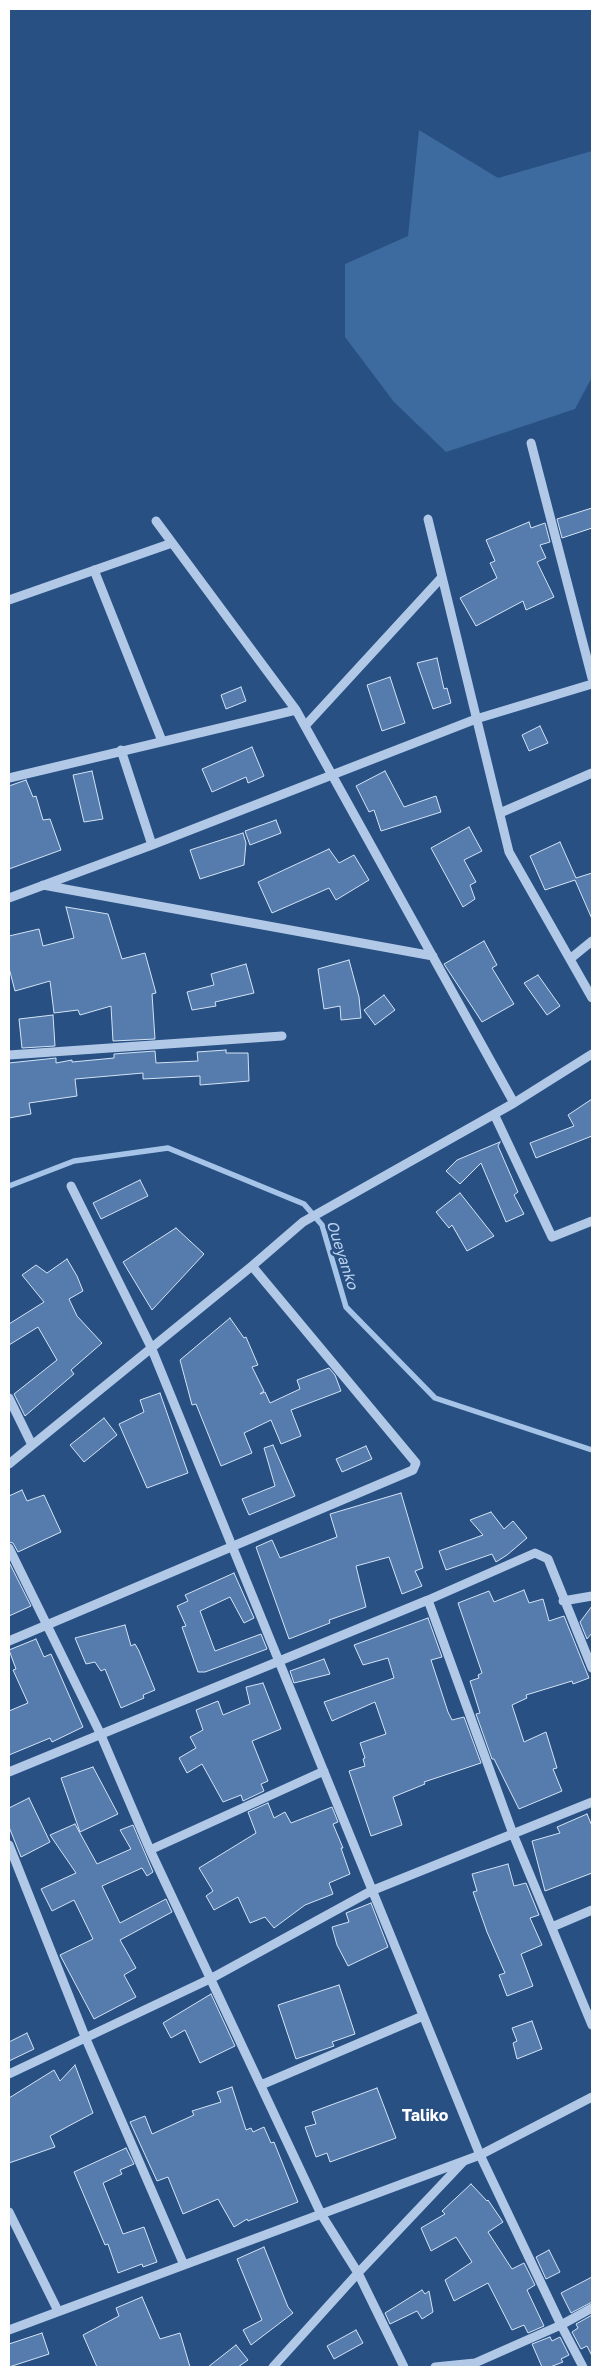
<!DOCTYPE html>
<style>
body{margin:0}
#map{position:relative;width:601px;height:2376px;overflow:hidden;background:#285083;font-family:"Golos Text",sans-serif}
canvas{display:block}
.frame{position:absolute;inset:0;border:10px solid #fff;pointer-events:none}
</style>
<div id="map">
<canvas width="601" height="2376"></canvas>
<div class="frame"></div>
</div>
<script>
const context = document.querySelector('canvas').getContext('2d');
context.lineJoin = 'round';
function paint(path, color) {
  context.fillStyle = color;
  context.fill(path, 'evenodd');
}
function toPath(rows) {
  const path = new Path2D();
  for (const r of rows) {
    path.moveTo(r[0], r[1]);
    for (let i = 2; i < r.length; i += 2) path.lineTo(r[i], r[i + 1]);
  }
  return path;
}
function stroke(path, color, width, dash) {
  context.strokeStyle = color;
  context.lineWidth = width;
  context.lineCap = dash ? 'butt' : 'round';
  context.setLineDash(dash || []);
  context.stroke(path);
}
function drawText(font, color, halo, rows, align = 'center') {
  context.font = font + ' "Golos Text",sans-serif';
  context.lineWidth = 5;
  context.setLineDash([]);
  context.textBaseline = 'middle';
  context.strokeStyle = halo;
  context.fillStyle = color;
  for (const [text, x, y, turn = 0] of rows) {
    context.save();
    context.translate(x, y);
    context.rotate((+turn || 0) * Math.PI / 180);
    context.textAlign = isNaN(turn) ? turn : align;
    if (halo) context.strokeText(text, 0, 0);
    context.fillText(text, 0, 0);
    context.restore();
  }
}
paint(toPath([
 [419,130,498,178,592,151,592,377,575,409,446,452,394,402,345,337,345,264,408,236]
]), '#3d6a9f');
stroke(toPath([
 [9,1186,74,1161,168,1148,304,1204,322,1225,346,1307,435,1398,592,1450]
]), '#a6c4e7', 5.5);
const building = toPath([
 [592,508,592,528,562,538,557,519,592,508],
 [529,522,531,528,545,523,550,542,540,545,546,558,537,562,554,597,526,610,523,601,476,626,460,598,497,578,490,563,495,561,486,540,529,522],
 [437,658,444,689,447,688,451,703,433,709,417,663,437,658],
 [390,677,405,723,382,731,367,685,390,677],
 [241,687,246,701,226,709,221,695,241,687],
 [540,726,548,743,529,751,522,735,540,726],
 [252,747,264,776,248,783,246,777,212,792,202,769,252,747],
 [92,771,103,819,84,822,73,775,92,771],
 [385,771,404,807,436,796,441,812,381,831,374,810,369,812,356,786,385,771],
 [26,780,33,797,36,796,43,820,50,819,61,850,9,869,9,786,26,780],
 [276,820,281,833,250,845,245,831,276,820],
 [469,827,482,851,464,860,476,882,470,885,475,899,463,907,431,848,469,827],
 [243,833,246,843,244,865,200,879,190,850,243,833],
 [560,842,576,878,592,873,592,919,575,880,545,890,530,856,560,842],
 [329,849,339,863,354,855,369,880,336,900,329,888,272,913,258,882,329,849],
 [66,907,108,914,122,959,145,953,156,993,152,994,155,1039,113,1041,111,1006,80,1015,78,1010,54,1013,50,981,15,991,9,968,9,936,39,929,43,946,74,938,66,907],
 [484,941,497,965,492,968,514,1004,482,1022,444,964,484,941],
 [349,960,359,997,361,1018,341,1020,340,1006,324,1009,318,969,349,960],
 [246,964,254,993,215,1002,216,1006,192,1010,187,992,214,985,211,974,246,964],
 [538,975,560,1006,547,1015,524,983,538,975],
 [384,995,395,1010,375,1025,364,1010,384,995],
 [53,1015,55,1046,22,1048,19,1019,53,1015],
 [226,1050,226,1053,248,1053,249,1081,200,1085,200,1076,143,1079,143,1073,75,1079,77,1096,29,1103,31,1114,9,1118,9,1063,56,1058,56,1063,72,1060,72,1062,114,1058,114,1054,155,1051,156,1063,198,1061,197,1052,226,1050],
 [592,1099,592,1136,536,1158,530,1143,574,1126,568,1115,592,1099],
 [500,1142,498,1146,518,1192,514,1195,524,1214,506,1222,481,1163,460,1184,446,1171,457,1160,500,1142],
 [140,1180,148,1196,101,1219,93,1203,140,1180],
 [460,1193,494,1236,467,1251,452,1225,449,1228,436,1212,460,1193],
 [176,1228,204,1254,152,1310,123,1262,176,1228],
 [67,1259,77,1276,83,1291,69,1299,77,1316,102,1343,71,1370,74,1374,25,1416,14,1394,57,1360,38,1327,9,1345,9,1324,44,1302,22,1275,36,1265,47,1273,67,1259],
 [230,1318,244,1338,246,1337,258,1365,252,1367,264,1391,260,1394,265,1392,270,1403,300,1389,297,1380,329,1368,335,1375,341,1391,291,1410,301,1436,281,1444,271,1420,244,1433,252,1453,221,1466,196,1404,192,1405,180,1360,230,1318],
 [160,1393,188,1473,147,1488,119,1424,144,1412,140,1400,160,1393],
 [104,1418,117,1435,84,1462,70,1445,104,1418],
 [273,1445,295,1496,249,1515,242,1499,275,1486,264,1448,273,1445],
 [366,1446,372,1459,342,1472,336,1459,366,1446],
 [22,1490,27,1501,44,1495,61,1532,18,1552,13,1543,9,1542,9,1496,22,1490],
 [401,1493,423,1568,415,1571,422,1586,402,1594,389,1557,356,1566,366,1607,329,1620,330,1623,289,1639,256,1547,272,1540,280,1558,337,1537,330,1514,401,1493],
 [491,1512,504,1529,513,1521,527,1538,507,1555,496,1562,492,1554,446,1570,439,1551,483,1535,470,1520,491,1512],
 [9,1562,31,1606,9,1616,9,1562],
 [234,1573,254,1618,244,1623,230,1597,200,1611,215,1651,261,1634,267,1649,205,1672,198,1672,182,1627,186,1626,177,1606,188,1601,185,1595,234,1573],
 [524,1590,529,1603,543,1599,549,1621,564,1616,589,1678,573,1684,572,1681,526,1695,527,1698,512,1705,524,1742,546,1732,557,1768,553,1769,562,1791,519,1809,494,1759,492,1759,476,1714,480,1713,470,1681,479,1678,478,1675,482,1673,458,1603,489,1591,494,1602,524,1590],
 [592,1606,592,1633,587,1639,580,1622,592,1606],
 [428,1618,442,1657,431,1660,448,1712,452,1720,464,1717,481,1763,424,1782,425,1784,393,1797,402,1825,371,1836,349,1771,365,1766,363,1759,365,1758,360,1743,386,1734,375,1702,332,1721,324,1702,394,1678,388,1658,363,1665,354,1645,428,1618],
 [125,1625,131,1646,135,1644,139,1651,155,1690,143,1695,144,1698,121,1708,105,1669,101,1671,95,1662,86,1664,75,1638,125,1625],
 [36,1639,44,1657,51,1654,83,1727,52,1742,50,1738,9,1755,9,1711,28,1703,13,1670,16,1669,9,1650,36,1639],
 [324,1659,330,1674,294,1683,290,1671,324,1659],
 [263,1683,281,1729,252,1741,268,1781,261,1784,264,1791,243,1801,241,1795,223,1802,202,1764,187,1773,179,1758,196,1748,190,1737,203,1730,196,1710,218,1701,223,1715,250,1704,246,1687,263,1683],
 [93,1767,118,1814,80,1832,61,1778,93,1767],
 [29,1798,50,1842,21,1857,9,1827,9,1808,29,1798],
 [268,1803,274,1818,285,1812,291,1823,332,1807,338,1822,333,1824,343,1848,341,1848,350,1874,329,1883,333,1894,305,1905,274,1928,265,1917,250,1923,238,1897,214,1910,206,1896,213,1891,199,1868,256,1833,248,1812,268,1803],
 [587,1814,592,1826,592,1873,545,1891,532,1841,560,1833,557,1827,587,1814],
 [75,1824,97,1864,131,1849,120,1830,133,1825,153,1872,147,1876,142,1868,102,1886,120,1923,166,1899,172,1912,120,1940,136,1968,124,1975,136,1997,94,2019,60,1955,93,1939,74,1900,52,1911,41,1889,76,1873,50,1835,75,1824],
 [508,1864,514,1886,526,1883,539,1915,530,1918,542,1945,521,1954,533,1986,507,1996,499,1975,505,1973,487,1932,473,1892,477,1891,472,1874,508,1864],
 [371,1903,388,1947,348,1966,337,1945,332,1927,349,1922,346,1913,371,1903],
 [339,1985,355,2034,332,2042,334,2046,296,2059,278,2005,339,1985],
 [211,1994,235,2046,200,2063,185,2030,171,2038,163,2023,211,1994],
 [532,2021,542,2049,517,2059,513,2043,517,2041,512,2028,532,2021],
 [27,2033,34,2049,9,2061,9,2042,27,2033],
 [75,2065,93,2113,50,2136,55,2147,9,2163,9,2098,54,2070,60,2081,75,2065],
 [232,2087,246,2130,251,2128,253,2132,264,2127,271,2143,274,2142,298,2202,248,2221,247,2219,234,2227,218,2199,183,2214,168,2177,157,2181,130,2122,145,2116,152,2134,194,2115,192,2111,221,2102,217,2092,232,2087],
 [377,2088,396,2138,330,2162,327,2153,316,2157,305,2127,316,2124,312,2112,377,2088],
 [126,2148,134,2164,120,2170,122,2174,103,2183,123,2234,144,2227,157,2262,143,2267,142,2264,118,2273,108,2244,105,2245,74,2172,126,2148],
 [471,2184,487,2201,488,2200,503,2222,488,2232,512,2269,524,2263,535,2285,527,2290,544,2326,528,2333,524,2325,512,2330,488,2283,454,2301,445,2280,472,2262,456,2237,431,2251,421,2228,445,2214,442,2211,471,2184],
 [264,2247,288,2307,293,2313,251,2345,243,2330,262,2320,237,2259,264,2247],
 [549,2250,560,2272,546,2279,536,2257,549,2250],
 [592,2277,592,2302,571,2313,561,2293,592,2277],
 [422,2290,425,2294,429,2291,433,2312,422,2319,417,2311,390,2324,385,2313,422,2290],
 [142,2297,160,2339,180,2333,190,2367,97,2367,83,2335,119,2316,116,2308,142,2297],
 [592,2315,592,2356,587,2346,581,2349,572,2332,578,2328,576,2324,592,2315],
 [356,2330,363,2343,334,2359,327,2346,356,2330],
 [42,2333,49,2354,9,2367,9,2344,42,2333],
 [550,2337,552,2341,560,2337,569,2355,561,2359,563,2362,550,2367,542,2367,532,2344,550,2337],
 [236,2345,248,2360,238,2367,208,2367,236,2345]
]);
paint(building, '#557cac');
stroke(building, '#d4e3f5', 1);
stroke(toPath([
 [531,443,592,678],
 [428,519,509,852,592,998],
 [156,521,296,710,514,1103],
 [94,570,162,741],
 [9,600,172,543],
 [305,726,442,577],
 [121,750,152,845],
 [9,778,296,710],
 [500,813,592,773],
 [43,885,433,956],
 [9,898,152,845,476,719,592,684],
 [570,959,592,941],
 [9,1055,282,1036],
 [494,1114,552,1237,592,1221],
 [71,1186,151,1347,480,2155,561,2325,583,2367],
 [9,1398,32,1445],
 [9,1464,252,1266,303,1222,514,1103,592,1054],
 [9,1548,100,1733,150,1850,321,2214,358,2273,404,2367],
 [428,1600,513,1834,592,2025],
 [563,1601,592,1596],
 [9,1641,413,1470,416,1463,252,1266],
 [9,1772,428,1600,535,1553,548,1559,592,1668],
 [9,1845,86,2039,184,2265],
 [150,1850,324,1771],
 [552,1927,592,1910],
 [9,2074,212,1978,371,1891,592,1802],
 [261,2085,423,2016],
 [9,2212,58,2311],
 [9,2330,480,2155,592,2097],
 [273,2367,358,2273,463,2162],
 [435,2367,475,2363,561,2325,592,2308]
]), '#b1c9e7', 9);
drawText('italic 15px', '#bdd3ee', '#285083', [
 ["Oueyanko",342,1255,72]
]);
drawText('bold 16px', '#fff', '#285083', [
 ["Taliko",425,2116]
]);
</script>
